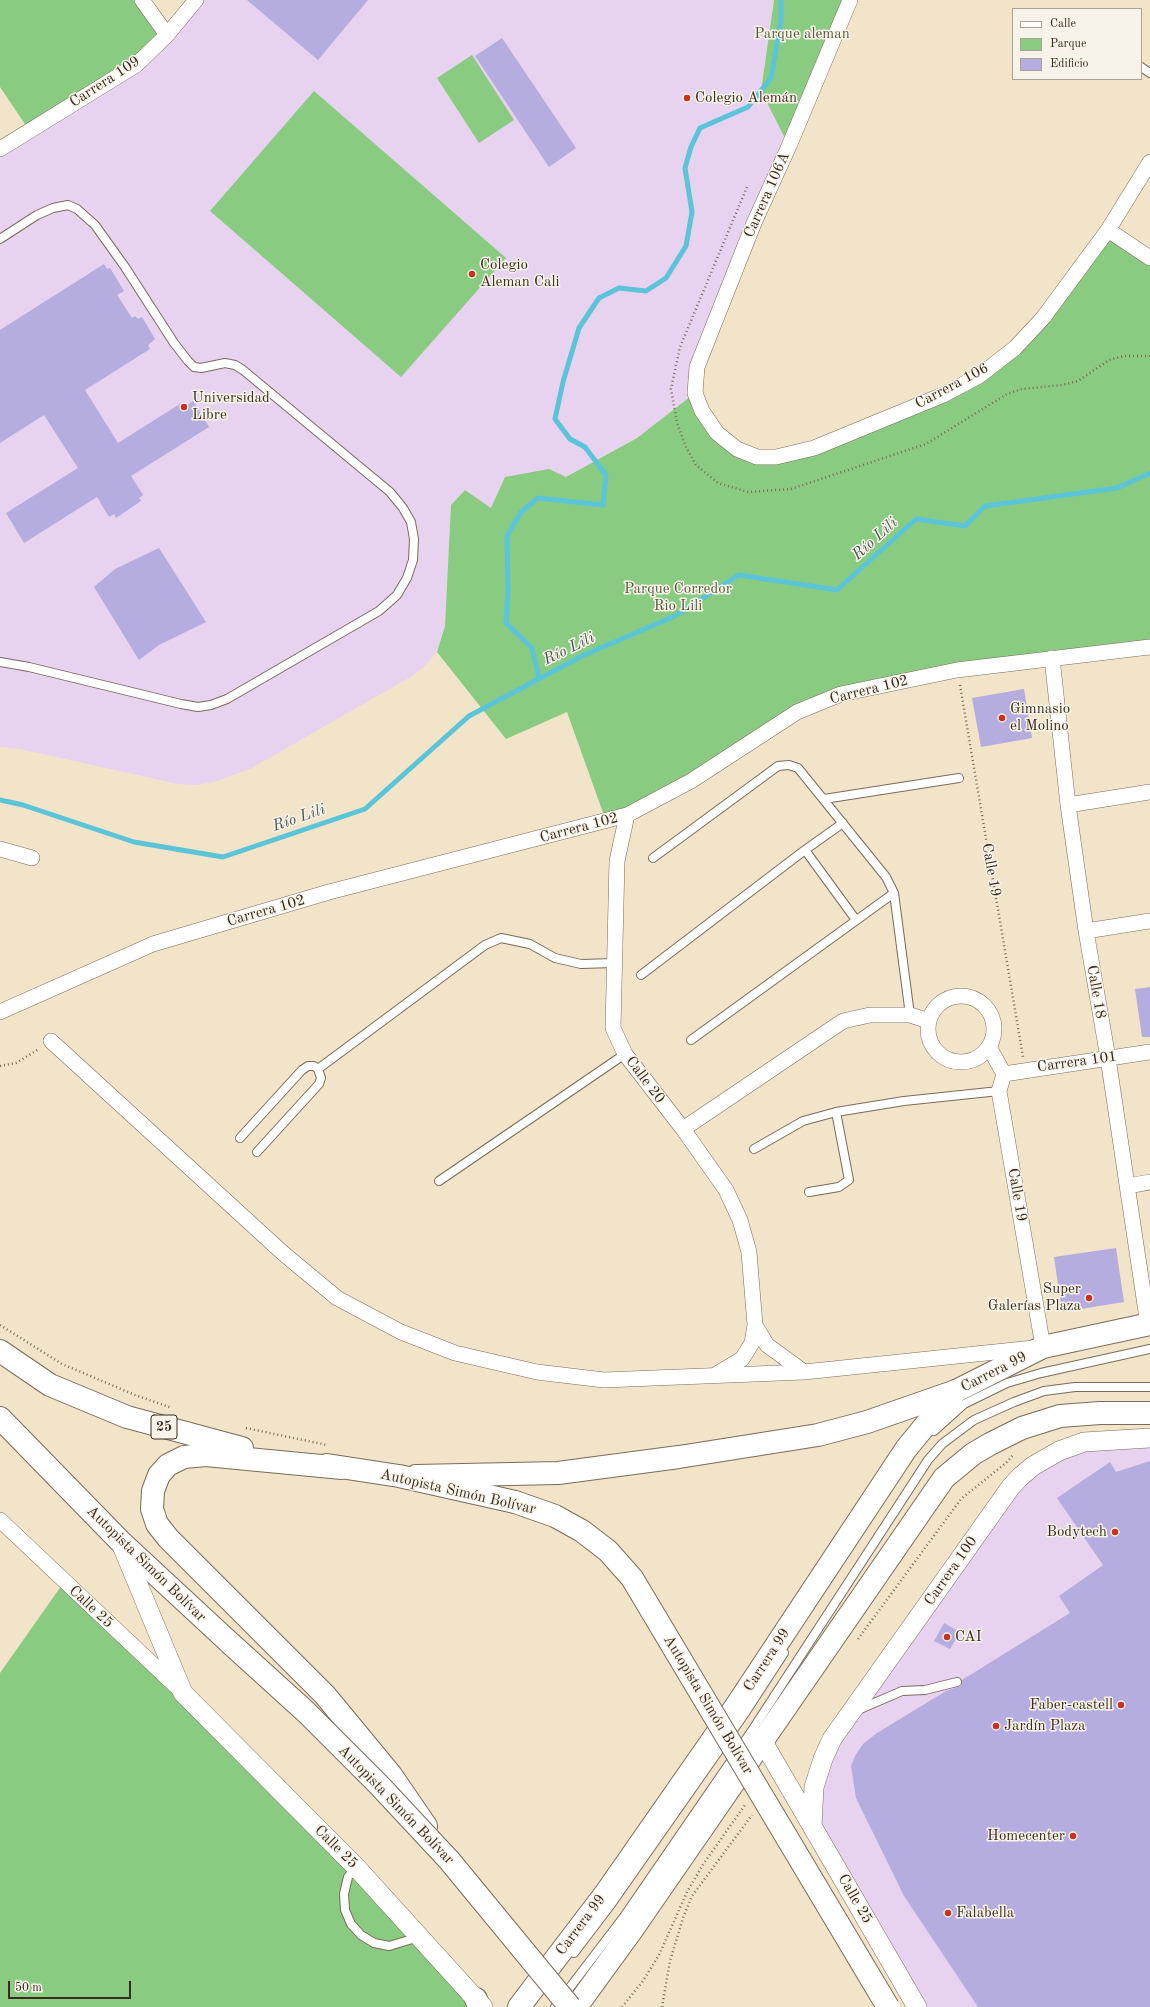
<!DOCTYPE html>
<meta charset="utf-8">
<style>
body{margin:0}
#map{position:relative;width:1150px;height:2007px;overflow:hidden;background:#f1e4c9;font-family:"Old Standard TT",serif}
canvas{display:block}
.legend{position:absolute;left:1012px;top:8px;width:130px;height:72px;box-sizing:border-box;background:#f7f3e8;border:1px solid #aca397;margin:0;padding:5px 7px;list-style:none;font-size:12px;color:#3b2a1e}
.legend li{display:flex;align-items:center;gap:8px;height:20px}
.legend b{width:20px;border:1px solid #aca397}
.scale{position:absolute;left:8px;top:1981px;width:123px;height:18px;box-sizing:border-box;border:2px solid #3b2a1e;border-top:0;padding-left:5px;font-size:12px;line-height:14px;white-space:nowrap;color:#3b2a1e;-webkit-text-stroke:3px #f7f3e8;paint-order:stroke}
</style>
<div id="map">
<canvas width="1150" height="2007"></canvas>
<ul class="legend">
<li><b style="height:5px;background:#fff"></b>Calle</li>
<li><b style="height:11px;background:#8acb82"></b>Parque</li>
<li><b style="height:11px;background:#b5acdf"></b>Edificio</li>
</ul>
<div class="scale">50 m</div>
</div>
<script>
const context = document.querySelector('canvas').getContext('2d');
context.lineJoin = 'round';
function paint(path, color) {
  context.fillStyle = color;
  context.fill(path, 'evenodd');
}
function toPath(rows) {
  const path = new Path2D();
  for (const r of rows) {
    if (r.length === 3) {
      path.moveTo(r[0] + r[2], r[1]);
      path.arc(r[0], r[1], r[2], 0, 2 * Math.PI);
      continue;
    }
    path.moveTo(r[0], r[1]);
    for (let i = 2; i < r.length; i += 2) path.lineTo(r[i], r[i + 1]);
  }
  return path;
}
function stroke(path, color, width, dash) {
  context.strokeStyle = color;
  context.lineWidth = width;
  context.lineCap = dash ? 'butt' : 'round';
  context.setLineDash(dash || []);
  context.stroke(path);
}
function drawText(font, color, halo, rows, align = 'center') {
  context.font = font + ' "Old Standard TT",serif';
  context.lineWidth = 3;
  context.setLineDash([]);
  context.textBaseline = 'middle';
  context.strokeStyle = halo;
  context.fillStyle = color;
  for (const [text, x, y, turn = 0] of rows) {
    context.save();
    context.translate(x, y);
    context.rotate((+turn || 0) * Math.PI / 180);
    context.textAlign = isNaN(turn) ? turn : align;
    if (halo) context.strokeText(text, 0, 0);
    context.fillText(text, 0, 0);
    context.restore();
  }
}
paint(toPath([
 [196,0,774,0,761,91,789,146,695,393,637,438,566,477,549,469,491,509,465,490,451,505,445,626,437,652,425,666,414,675,250,769,214,782,196,785,178,784,20,749,0,747,0,149,136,65],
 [1150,1438,1150,2007,917,2007,872,1929,812,1804,823,1759,1010,1488,1059,1451]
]), '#e7d2ef');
paint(toPath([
 [0,0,142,0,167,35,29,130,0,87],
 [774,0,850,0,789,146,761,91],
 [472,55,514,120,479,143,437,78],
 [314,91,506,258,401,377,210,211],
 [1108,230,1150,258,1150,647,841,694,606,821,567,712,506,739,437,652,445,626,451,505,465,490,491,508,505,477,549,469,566,477,637,438,695,393,717,433,776,457,943,395,1015,348],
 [64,1582,483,2007,0,2007,0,1673]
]), '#8acb82');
stroke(toPath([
 [539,678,532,648,506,623,508,591,507,536,521,512,538,498,603,505,606,475,585,447,570,439,555,419,563,382,579,328,599,298,619,288,646,291,666,278,686,246,692,212,685,168,691,147,700,128,748,107,771,78,781,21,781,0],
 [0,800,23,805,134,842,223,857,365,809,469,716,582,656,675,616,739,575,837,590,916,519,965,526,985,506,1117,488,1150,473]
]), '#5bc4d8', 5);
paint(toPath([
 [247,0,368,0,318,60],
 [502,38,576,148,549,167,475,56],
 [104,264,107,269,110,268,124,291,117,295,132,318,135,316,138,319,142,317,155,339,148,345,150,349,85,390,118,443,183,402,186,406,193,401,209,427,131,476,143,495,139,498,141,501,116,518,114,514,109,517,97,497,24,543,6,513,78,468,44,415,0,443,0,330],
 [159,548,206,622,159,645,139,660,94,587,115,569],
 [1024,689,1032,738,981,747,972,698],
 [1150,987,1150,1037,1142,1037,1135,989],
 [1116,1248,1124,1302,1062,1312,1054,1257],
 [1150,1461,1150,2007,978,2007,904,1896,856,1798,851,1766,855,1756,863,1744,877,1733,946,1691,961,1686,962,1680,1070,1613,1059,1596,1103,1565,1057,1498,1110,1462,1116,1472],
 [944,1623,960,1632,950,1649,934,1641]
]), '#b5acdf');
const service = toPath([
 [1141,67,1150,73],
 [0,239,37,215,53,208,68,205,77,209,95,225,125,267,174,343,188,361,194,367,201,368,225,363,235,365,243,370,390,492,403,508,411,522,414,539,413,560,407,578,397,595,379,611,227,699,211,705,198,707,181,704,29,667,0,662],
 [824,799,959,778],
 [805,850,856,920],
 [653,858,778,766,789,765,798,768,886,877,894,893,910,1015],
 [641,975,805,850,843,823],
 [691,1040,894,893],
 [318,1069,485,945,501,938,530,944,555,958,581,964,614,963],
 [240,1138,302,1070,308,1066,314,1066,318,1069,321,1078,319,1084,257,1152],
 [754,1149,803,1121,836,1112,904,1101,999,1091],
 [439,1181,625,1054],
 [809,1192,839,1187,849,1180,836,1112],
 [934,1431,964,1404,1007,1383,1041,1373,1150,1349],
 [858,1710,902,1691,925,1690,957,1682],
 [356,1867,348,1877,344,1894,345,1910,351,1924,361,1935,374,1943,389,1946,419,1937],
 [574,1953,612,1903,743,1716,784,1653],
 [555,2007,623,1918,753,1729,928,1460,942,1444,974,1420,1014,1402,1044,1391,1075,1387,1150,1387]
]);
const minor = toPath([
 [142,0,167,35],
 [850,0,789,146,754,223,697,367,695,393,702,411,717,433,737,449,757,457,776,457,814,448,943,395,979,376,1015,348,1043,318,1108,230,1150,162],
 [0,149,136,65,167,35,196,0],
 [1108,230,1150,258],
 [1052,658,1068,805,1086,931,1108,1058,1148,1325],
 [1068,805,1150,792],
 [627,815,617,861,613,1028,625,1054,683,1129,726,1190,740,1220,749,1252,755,1325,752,1343,742,1359,715,1375],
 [0,849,32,858],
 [1086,931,1150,921],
 [961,1029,33],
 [0,1012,153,944,329,892,627,815,691,781,797,712,841,694,957,670,1150,647],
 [51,1041,284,1254,337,1298,401,1332,455,1353,537,1372,604,1380,804,1372,1043,1347,999,1091,1004,1074,989,1047],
 [1004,1074,1150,1052],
 [683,1129,843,1021,870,1015,910,1015,929,1021],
 [1128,1186,1150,1182],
 [755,1325,767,1345,804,1372],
 [0,1520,181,1691]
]);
const tertiary = toPath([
 [120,1541,183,1693,356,1867,483,2007],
 [763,1742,812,1826],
 [917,2007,812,1826,814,1787,823,1759,832,1739,1010,1488,1020,1477,1033,1466,1059,1451,1084,1442,1150,1438]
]);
const secondary = toPath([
 [476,1999,479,2007],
 [519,2007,605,1894,736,1706,906,1449,937,1411,956,1391],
 [576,2007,632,1930,944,1478,973,1454,990,1444,1022,1428,1060,1416,1100,1413,1150,1413]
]);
const primary = toPath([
 [416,1476,558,1473,679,1457,818,1435,867,1422,956,1391,1043,1347,1150,1324]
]);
const trunk = toPath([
 [0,1351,50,1385,127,1417,242,1448],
 [0,1418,120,1541,230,1643],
 [327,1465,399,1476,515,1502],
 [342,1468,206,1455,184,1457,168,1465,159,1475,153,1491,152,1509,157,1524,168,1538,325,1695,391,1775,426,1826]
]);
stroke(service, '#7b6b5a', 10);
stroke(minor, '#7b6b5a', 16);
stroke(tertiary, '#7b6b5a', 20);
stroke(secondary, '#7b6b5a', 24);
stroke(primary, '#7b6b5a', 24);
stroke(trunk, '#7b6b5a', 24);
stroke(toPath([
 [747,187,680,347,671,389,677,423,686,447,696,465,718,483,748,492,791,489,926,444,1007,394,1022,389,1062,385,1078,381,1109,360,1124,356,1150,356],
 [960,685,1023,1057],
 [0,1066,16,1063,39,1049],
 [0,1325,62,1364,135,1395,172,1408],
 [246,1428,327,1445],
 [858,1639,961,1499,1006,1463,1014,1454],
 [622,2007,643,1981,659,1955,687,1892,704,1863,745,1805],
 [662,2007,670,1961,683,1918,692,1896,752,1815]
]), '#7b6b5a', 2.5, [1, 3]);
stroke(service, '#fff', 8);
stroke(minor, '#fff', 15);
stroke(tertiary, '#fff', 19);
stroke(secondary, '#fff', 22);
stroke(primary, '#fff', 22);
stroke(trunk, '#fff', 22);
const trunkBridge = toPath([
 [515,1502,555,1516,582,1531,608,1551,632,1578,888,2007],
 [230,1643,306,1712,379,1785,449,1860,570,2007]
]);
stroke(trunkBridge, '#7b6b5a', 24, []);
stroke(trunkBridge, '#fff', 22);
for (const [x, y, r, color] of [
 [687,98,4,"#c8321e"],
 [472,274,4,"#c8321e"],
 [184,407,4,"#c8321e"],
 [1002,718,4,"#c8321e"],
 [1089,1298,4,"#c8321e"],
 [1115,1532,4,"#c8321e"],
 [947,1637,4,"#c8321e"],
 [1121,1705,4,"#c8321e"],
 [996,1726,4,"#c8321e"],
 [1073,1836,4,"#c8321e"],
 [948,1913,4,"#c8321e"]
]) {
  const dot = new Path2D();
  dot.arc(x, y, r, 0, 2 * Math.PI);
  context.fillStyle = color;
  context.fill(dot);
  stroke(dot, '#f7f3e8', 1.5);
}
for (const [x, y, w] of [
 [164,1427,26]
]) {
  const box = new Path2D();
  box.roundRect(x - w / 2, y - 12, w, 24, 3);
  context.fillStyle = '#f7f3e8';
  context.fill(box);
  stroke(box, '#3b2a1e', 1);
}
drawText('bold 14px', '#3b2a1e', null, [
 ["25",164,1427]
]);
drawText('15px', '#535a3c', '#f7f3e8', [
 ["Parque aleman",802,34],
 ["Parque Corredor",678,589],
 ["Rio Lili",678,606]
]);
drawText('15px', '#3b2a1e', '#f7f3e8', [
 ["Carrera 109",105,82,-33],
 ["Carrera 106A",767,195,-66],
 ["Carrera 106",952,386,-28],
 ["Carrera 102",869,690,-14],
 ["Carrera 102",579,828,-15],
 ["Calle 19",991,870,80],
 ["Carrera 102",266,911,-16],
 ["Calle 18",1096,992,80],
 ["Carrera 101",1077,1062,-8],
 ["Calle 20",645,1080,53],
 ["Calle 19",1017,1195,80],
 ["Carrera 99",994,1372,-27],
 ["Autopista Simón Bolívar",458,1492,13],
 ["Autopista Simón Bolívar",146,1564,44],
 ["Carrera 100",951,1571,-55],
 ["Calle 25",91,1607,43],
 ["Carrera 99",767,1660,-57],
 ["Autopista Simón Bolívar",708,1705,59],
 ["Autopista Simón Bolívar",396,1805,46],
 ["Calle 25",336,1847,45],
 ["Calle 25",855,1899,60],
 ["Carrera 99",581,1925,-53]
]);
drawText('15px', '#3b2a1e', '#f7f3e8', [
 ["Colegio Alemán",695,98],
 ["Colegio",480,265],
 ["Aleman Cali",480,282],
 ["Universidad",192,398],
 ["Libre",192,415],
 ["Gimnasio",1010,709],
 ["el Molino",1010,726],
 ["Super",1081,1289,"right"],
 ["Galerías Plaza",1081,1306,"right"],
 ["Bodytech",1107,1532,"right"],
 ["CAI",955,1637],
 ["Faber-castell",1113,1705,"right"],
 ["Jardín Plaza",1004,1726],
 ["Homecenter",1065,1836,"right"],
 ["Falabella",956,1913]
], 'left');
drawText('italic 16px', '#455856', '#f7f3e8', [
 ["Río Lili",875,539,-42],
 ["Río Lili",569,649,-26],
 ["Río Lili",299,818,-19]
]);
</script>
